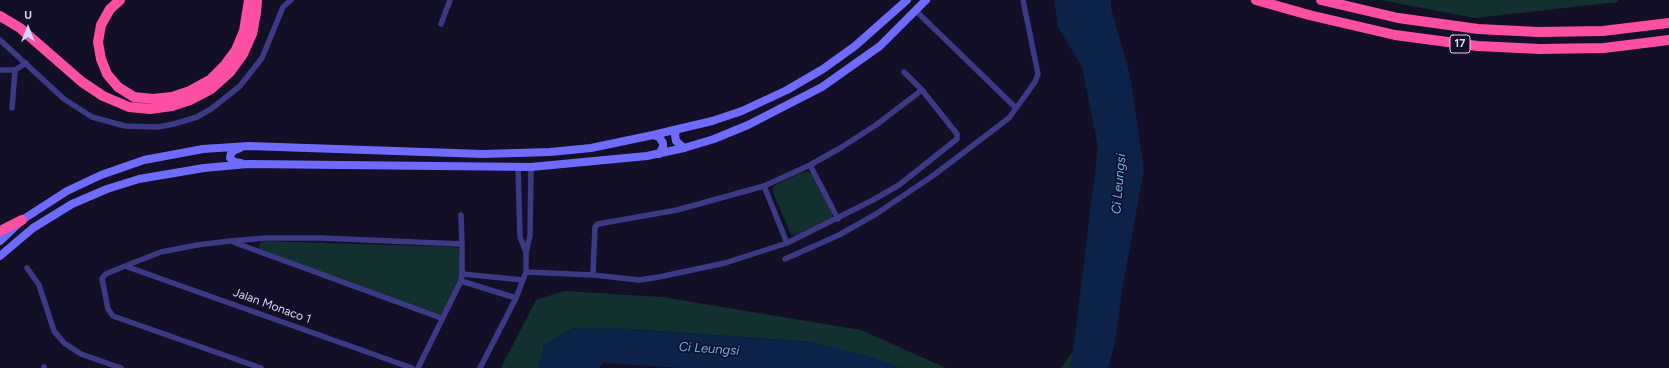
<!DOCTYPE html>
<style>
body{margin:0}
#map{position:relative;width:1669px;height:368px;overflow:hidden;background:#130f26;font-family:Figtree,sans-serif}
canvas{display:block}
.north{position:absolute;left:8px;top:8px;width:40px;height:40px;-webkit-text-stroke:3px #130f26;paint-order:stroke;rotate:0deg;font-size:11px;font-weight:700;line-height:16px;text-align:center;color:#d9d4ff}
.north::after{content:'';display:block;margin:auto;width:14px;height:18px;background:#d9d4ff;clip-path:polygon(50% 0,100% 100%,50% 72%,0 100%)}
</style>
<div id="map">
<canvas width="1669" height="368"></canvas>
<div class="north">U</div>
</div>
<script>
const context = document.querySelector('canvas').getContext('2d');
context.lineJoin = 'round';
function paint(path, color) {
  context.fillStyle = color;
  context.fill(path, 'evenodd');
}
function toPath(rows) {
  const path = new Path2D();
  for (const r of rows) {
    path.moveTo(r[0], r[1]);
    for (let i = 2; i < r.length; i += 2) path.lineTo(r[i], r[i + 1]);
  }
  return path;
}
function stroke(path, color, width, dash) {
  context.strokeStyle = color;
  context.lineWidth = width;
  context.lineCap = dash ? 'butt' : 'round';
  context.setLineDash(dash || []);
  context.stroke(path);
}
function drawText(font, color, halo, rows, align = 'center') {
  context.font = font + ' Figtree,sans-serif';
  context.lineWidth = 3.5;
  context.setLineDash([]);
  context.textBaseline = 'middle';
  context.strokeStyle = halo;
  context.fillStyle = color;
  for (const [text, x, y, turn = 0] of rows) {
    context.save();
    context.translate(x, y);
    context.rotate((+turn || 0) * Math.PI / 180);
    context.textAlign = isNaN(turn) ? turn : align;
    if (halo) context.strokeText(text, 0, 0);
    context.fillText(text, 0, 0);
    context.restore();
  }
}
paint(toPath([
 [1380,0,1618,0,1618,2,1475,18],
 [803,172,809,172,813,175,832,213,832,218,796,235,791,234,774,195,773,189,775,185],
 [265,241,454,247,458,248,461,252,460,281,444,312,440,315,436,314,260,251,259,246,260,243],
 [564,291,662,297,861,330,946,368,895,368,811,342,629,329,574,328,544,345,539,368,501,368,536,300],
 [1073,351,1071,368,1061,368]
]), '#12302f');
paint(toPath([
 [1054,0,1111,0,1111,8,1130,75,1144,170,1123,284,1115,342,1108,368,1071,368,1098,147,1082,67,1058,27],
 [574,328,629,329,811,342,868,356,901,368,680,368,603,363,599,368,539,368,544,345]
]), '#0c2248');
stroke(toPath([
 [916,11,1016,108],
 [441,24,450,0],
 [0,40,64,99,92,117,125,126,158,127,174,124,197,117,211,109,240,86,262,58,283,7,291,0],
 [0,70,15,70],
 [12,108,15,70,26,63],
 [810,165,838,219],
 [518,168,520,237,526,252],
 [764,186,787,243],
 [461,215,462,244],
 [233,242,441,318],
 [785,259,839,235,876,214,934,175,1009,118,1035,82,1038,74,1023,0],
 [125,266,412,368],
 [27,268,39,285,54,331,64,343,81,354,121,368],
 [526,272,593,275,639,280,659,277,725,263,787,243,873,200,899,185,957,139,957,134,922,90,904,72],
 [462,274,523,280],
 [593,275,595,227,598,224,677,210,764,186,810,165,842,147,876,125,922,90],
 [461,281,516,298],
 [44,368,44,367],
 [261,368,113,316,108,309,102,279,103,277,106,274,125,266,161,252,197,245,230,241,266,238,320,238,462,244,462,274,461,281,418,368],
 [480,368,516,298,526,272,526,252,530,236,531,167]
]), '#3d3a85', 5.5);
stroke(toPath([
 [676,130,675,135,676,141,684,148],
 [653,135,659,137,663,143,663,147,659,154],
 [240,148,235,150,231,153,230,158,234,162,241,163],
 [0,241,22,220,67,191,101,175,144,160,203,149,249,146,483,154,550,152,591,148,653,135,712,121,742,111,787,90,823,69,855,46,907,0],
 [0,256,33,228,72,204,107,189,139,179,204,168,248,164,531,167,647,156,684,148,714,139,748,125,822,87,880,46,926,0]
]), '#6f6bff', 8);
stroke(toPath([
 [120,0,110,9,101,25,98,42,101,59,107,74,118,87,134,97,153,99,172,97,190,91,210,80,225,65,236,50,244,31,249,0],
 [1256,0,1309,15,1395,35,1478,46,1540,49,1604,48,1669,40],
 [1321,0,1398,18,1478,29,1538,32,1603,31,1669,23],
 [0,16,20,28,82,82,103,96,129,107,150,109,172,106,190,100,211,89,230,72,243,54,252,34,256,13,257,0],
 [0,231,22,220]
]), '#ff4fa3', 10);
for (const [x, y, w] of [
 [1460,44,20]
]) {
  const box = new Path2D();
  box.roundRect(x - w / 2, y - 9, w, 18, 3);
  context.fillStyle = '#130f26';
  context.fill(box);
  stroke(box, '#d9d4ff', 1);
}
drawText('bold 11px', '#d9d4ff', null, [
 ["17",1460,44]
]);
drawText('12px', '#d9d4ff', '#130f26', [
 ["Jalan Monaco 1",272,306,20]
]);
drawText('italic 13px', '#62b6ff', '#130f26', [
 ["Ci Leungsi",1119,184,-85],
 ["Ci Leungsi",709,349,4]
]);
</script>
